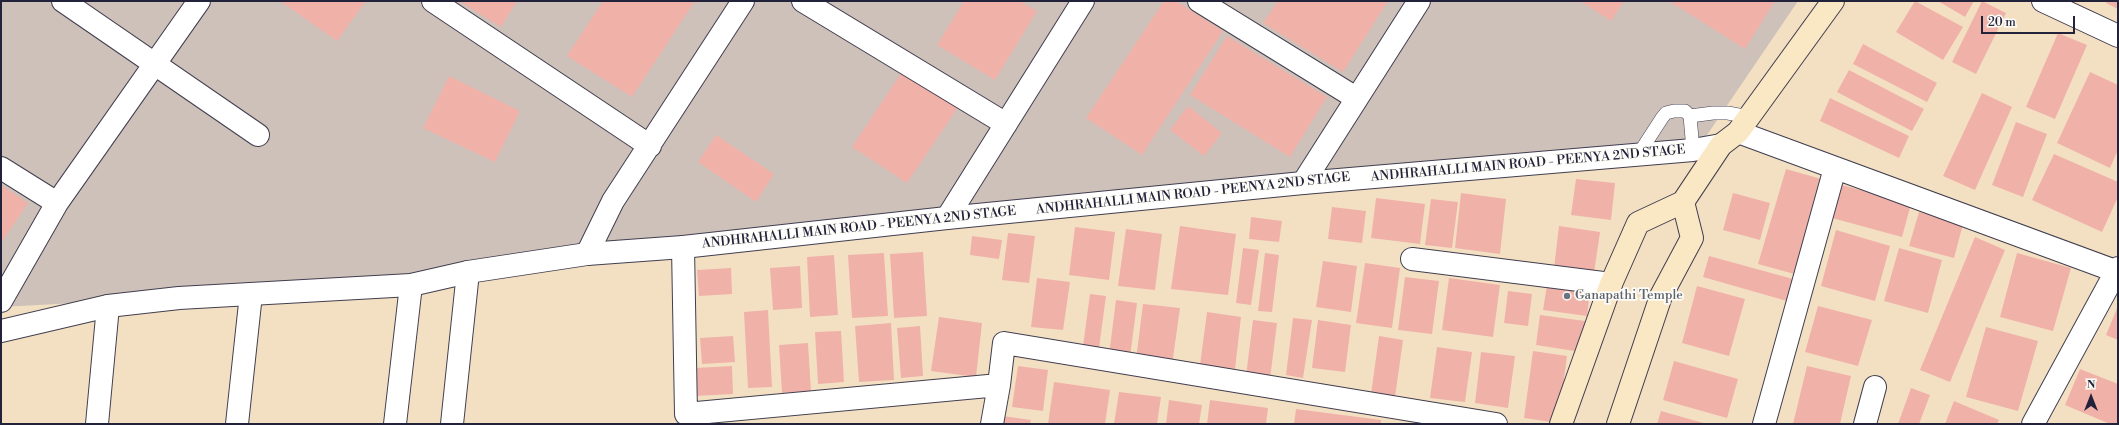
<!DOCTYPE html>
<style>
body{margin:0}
#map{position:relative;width:2119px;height:425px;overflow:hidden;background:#f3e0c3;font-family:"Libre Bodoni",serif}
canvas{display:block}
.frame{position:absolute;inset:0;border:2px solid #22223b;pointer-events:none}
.north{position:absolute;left:2071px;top:377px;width:40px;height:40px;-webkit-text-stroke:3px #fdfcf7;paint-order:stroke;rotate:0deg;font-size:11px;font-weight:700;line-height:16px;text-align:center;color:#22223b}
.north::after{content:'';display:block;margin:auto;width:14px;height:18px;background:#22223b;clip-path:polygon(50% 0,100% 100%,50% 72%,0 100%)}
.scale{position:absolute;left:1981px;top:16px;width:94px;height:18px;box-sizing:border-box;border:2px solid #22223b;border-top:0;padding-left:5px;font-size:12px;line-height:14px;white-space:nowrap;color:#22223b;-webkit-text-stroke:3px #fdfcf7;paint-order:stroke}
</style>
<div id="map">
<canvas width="2119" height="425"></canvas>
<div class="frame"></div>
<div class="north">N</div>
<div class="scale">20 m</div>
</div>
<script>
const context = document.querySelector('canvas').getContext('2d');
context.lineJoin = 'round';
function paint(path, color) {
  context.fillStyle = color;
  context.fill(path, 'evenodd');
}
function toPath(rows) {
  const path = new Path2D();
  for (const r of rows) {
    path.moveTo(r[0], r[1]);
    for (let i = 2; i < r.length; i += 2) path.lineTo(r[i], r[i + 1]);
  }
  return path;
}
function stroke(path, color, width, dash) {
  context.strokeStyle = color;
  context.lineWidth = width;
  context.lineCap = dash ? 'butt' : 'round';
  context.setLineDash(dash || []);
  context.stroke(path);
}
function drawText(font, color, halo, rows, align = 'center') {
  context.font = font + ' "Libre Bodoni",serif';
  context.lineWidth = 3.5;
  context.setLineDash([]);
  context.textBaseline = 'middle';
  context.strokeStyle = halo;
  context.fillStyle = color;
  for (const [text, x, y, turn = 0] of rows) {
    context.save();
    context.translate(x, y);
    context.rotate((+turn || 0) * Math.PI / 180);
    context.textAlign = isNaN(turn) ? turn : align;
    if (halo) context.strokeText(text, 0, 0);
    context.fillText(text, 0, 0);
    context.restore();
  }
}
paint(toPath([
 [1,1,1798,1,1705,138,411,285,1,307]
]), '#cec1ba');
paint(toPath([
 [280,1,366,1,337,41],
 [459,1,517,1,501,27],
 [603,1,695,1,632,97,567,56],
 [964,1,1020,1,1037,11,995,80,937,45],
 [1164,1,1176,1,1223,31,1142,155,1086,118],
 [1278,1,1388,1,1343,72,1263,23],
 [1580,1,1624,1,1611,21],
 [1669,1,1775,1,1745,49],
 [1915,1,1963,27,1943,60,1896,32],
 [1938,1,1974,1,1965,17],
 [1982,1,2006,13,1976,74,1952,62],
 [2107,1,2118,1,2118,9,2106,3],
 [2058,33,2087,45,2055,119,2026,107],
 [1227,36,1327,97,1290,157,1190,95],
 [1863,44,1937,83,1927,102,1853,64],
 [904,69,959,106,907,183,852,147],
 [1849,70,1924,109,1912,131,1837,92],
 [2090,72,2118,85,2118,150,2110,168,2057,143],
 [449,76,520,111,495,162,423,128],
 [1982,93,2012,107,1975,190,1943,176],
 [1830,98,1909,136,1899,158,1820,121],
 [1188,106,1222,133,1204,156,1170,130],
 [2016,122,2047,134,2023,197,1992,185],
 [716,135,774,174,756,202,698,162],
 [2054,154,2118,182,2118,197,2102,232,2032,200],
 [1786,169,1825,180,1798,275,1758,264],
 [1576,179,1615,183,1611,220,1571,215],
 [1,185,28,203,1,243],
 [1842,185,1911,204,1902,237,1832,218],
 [1461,193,1506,199,1500,254,1455,248],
 [1733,193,1770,203,1760,240,1723,230],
 [1376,198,1425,204,1420,244,1371,238],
 [1431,199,1458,202,1452,248,1425,245],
 [1332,207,1366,211,1362,243,1328,239],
 [1919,212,1963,224,1954,258,1909,246],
 [1251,217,1282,221,1279,242,1249,239],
 [1180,226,1236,234,1228,295,1171,289],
 [1559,226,1600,232,1594,273,1554,268],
 [1075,227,1115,232,1109,280,1069,275],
 [1126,229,1162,234,1155,290,1118,286],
 [1836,230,1890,246,1875,301,1821,286],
 [1008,233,1035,236,1029,283,1002,280],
 [972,236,1002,240,999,259,970,255],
 [1975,237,2005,250,1950,382,1920,370],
 [1243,248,1259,250,1251,305,1236,303],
 [1899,248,1942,260,1928,313,1884,301],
 [923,252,927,316,894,318,890,254],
 [884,253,888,316,852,318,848,255],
 [1265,253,1279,255,1272,312,1258,311],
 [2017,253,2071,268,2053,331,2000,317],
 [834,255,838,315,810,317,807,257],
 [1709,256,1793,279,1787,301,1703,277],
 [1323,261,1357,266,1351,312,1316,307],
 [1365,263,1400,268,1392,328,1356,323],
 [800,266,802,308,773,310,770,268],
 [731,268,732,294,699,296,697,270],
 [1405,277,1439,281,1432,334,1398,330],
 [1037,278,1070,282,1063,330,1031,327],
 [1449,278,1500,285,1493,337,1442,330],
 [1547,285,1590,290,1587,316,1543,310],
 [1697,286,1745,299,1729,356,1682,343],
 [1508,291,1532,294,1528,326,1504,323],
 [1090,294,1106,296,1099,348,1083,346],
 [1116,300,1137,303,1130,357,1109,355],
 [1143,304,1180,308,1172,365,1136,360],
 [1818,306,1872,320,1858,366,1805,352],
 [2118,306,2118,340,2106,335],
 [768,310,772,387,748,388,744,312],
 [1207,312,1241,317,1235,369,1200,365],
 [1540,315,1585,321,1581,352,1536,345],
 [939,317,982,323,976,377,931,371],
 [1293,318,1312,320,1303,378,1286,375],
 [1253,320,1277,323,1270,379,1246,376],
 [1318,320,1351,325,1345,372,1312,368],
 [891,323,894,380,859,382,855,326],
 [920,326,923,376,901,378,897,328],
 [1986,327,2038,341,2018,411,1966,397],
 [841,331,844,382,818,384,815,332],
 [733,336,735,362,702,364,700,338],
 [1379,336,1403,340,1395,397,1371,394],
 [808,343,811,391,782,393,779,345],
 [1437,347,1472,352,1465,402,1430,398],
 [1533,351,1567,356,1558,423,1524,418],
 [1481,352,1515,356,1508,408,1475,403],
 [1674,361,1738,379,1727,418,1663,400],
 [732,366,733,394,696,396,695,368],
 [1018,366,1048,370,1043,411,1012,407],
 [1807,366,1851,376,1840,424,1793,424],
 [2080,369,2118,384,2118,420,2116,424,2110,424,2065,405],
 [1054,382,1110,390,1105,424,1048,424],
 [1911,388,1930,395,1919,424,1898,424],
 [1119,392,1161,397,1157,424,1114,424],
 [1169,400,1202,405,1199,424,1166,424],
 [1210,400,1268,408,1266,424,1207,424],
 [1954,401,1999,420,1997,424,1945,424],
 [1296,409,1381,420,1381,424,1294,424],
 [1661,411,1707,424,1657,424],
 [1003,416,1031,420,1030,424,1002,424]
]), '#f0b1a9');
const service = toPath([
 [1690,116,1713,113,1728,113,1749,117],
 [1638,155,1662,118,1666,113,1674,111,1685,111,1690,116,1693,150]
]);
const minor = toPath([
 [63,1,258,135],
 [433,1,650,146],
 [803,1,1006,124],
 [1199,1,1356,98],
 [2043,1,2118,36],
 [1738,132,2118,272],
 [1,168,57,203],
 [1303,183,1419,1],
 [947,218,1083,1],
 [683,247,686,414,999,385],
 [587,254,613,201,743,1],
 [1412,259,1611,284],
 [1,301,57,203,199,1],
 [97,424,108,306],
 [237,424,251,294],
 [395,424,411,285],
 [452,424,468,272],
 [992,424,999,385,1004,343,1496,424],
 [1764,424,1835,168],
 [1865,424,1875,387],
 [2033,424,2118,268]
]);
const tertiary = toPath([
 [1,331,108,306,179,298,411,285,468,272,587,254,683,247,947,218,1303,183,1693,150,1721,145]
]);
const secondary = toPath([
 [1561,424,1611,284,1638,223,1683,202,1721,145,1738,132,1833,1],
 [1618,424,1661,296,1692,238,1683,202]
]);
stroke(service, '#413e4f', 14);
stroke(minor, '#413e4f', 24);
stroke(tertiary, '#413e4f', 24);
stroke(secondary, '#413e4f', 24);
stroke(service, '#fff', 13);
stroke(minor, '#fff', 22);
stroke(tertiary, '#fff', 22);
stroke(secondary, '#fae7c3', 22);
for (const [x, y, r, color] of [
 [1567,296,4,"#6b7280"]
]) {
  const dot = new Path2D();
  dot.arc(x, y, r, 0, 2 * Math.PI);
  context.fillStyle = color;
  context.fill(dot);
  stroke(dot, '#fdfcf7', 1.5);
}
drawText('13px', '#22223b', '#fdfcf7', [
 ["ANDHRAHALLI MAIN ROAD - PEENYA 2ND STAGE",1528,164,-5],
 ["ANDHRAHALLI MAIN ROAD - PEENYA 2ND STAGE",1193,194,-6],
 ["ANDHRAHALLI MAIN ROAD - PEENYA 2ND STAGE",859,228,-6]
]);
drawText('13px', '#5b616d', '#fdfcf7', [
 ["Ganapathi Temple",1575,296]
], 'left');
</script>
